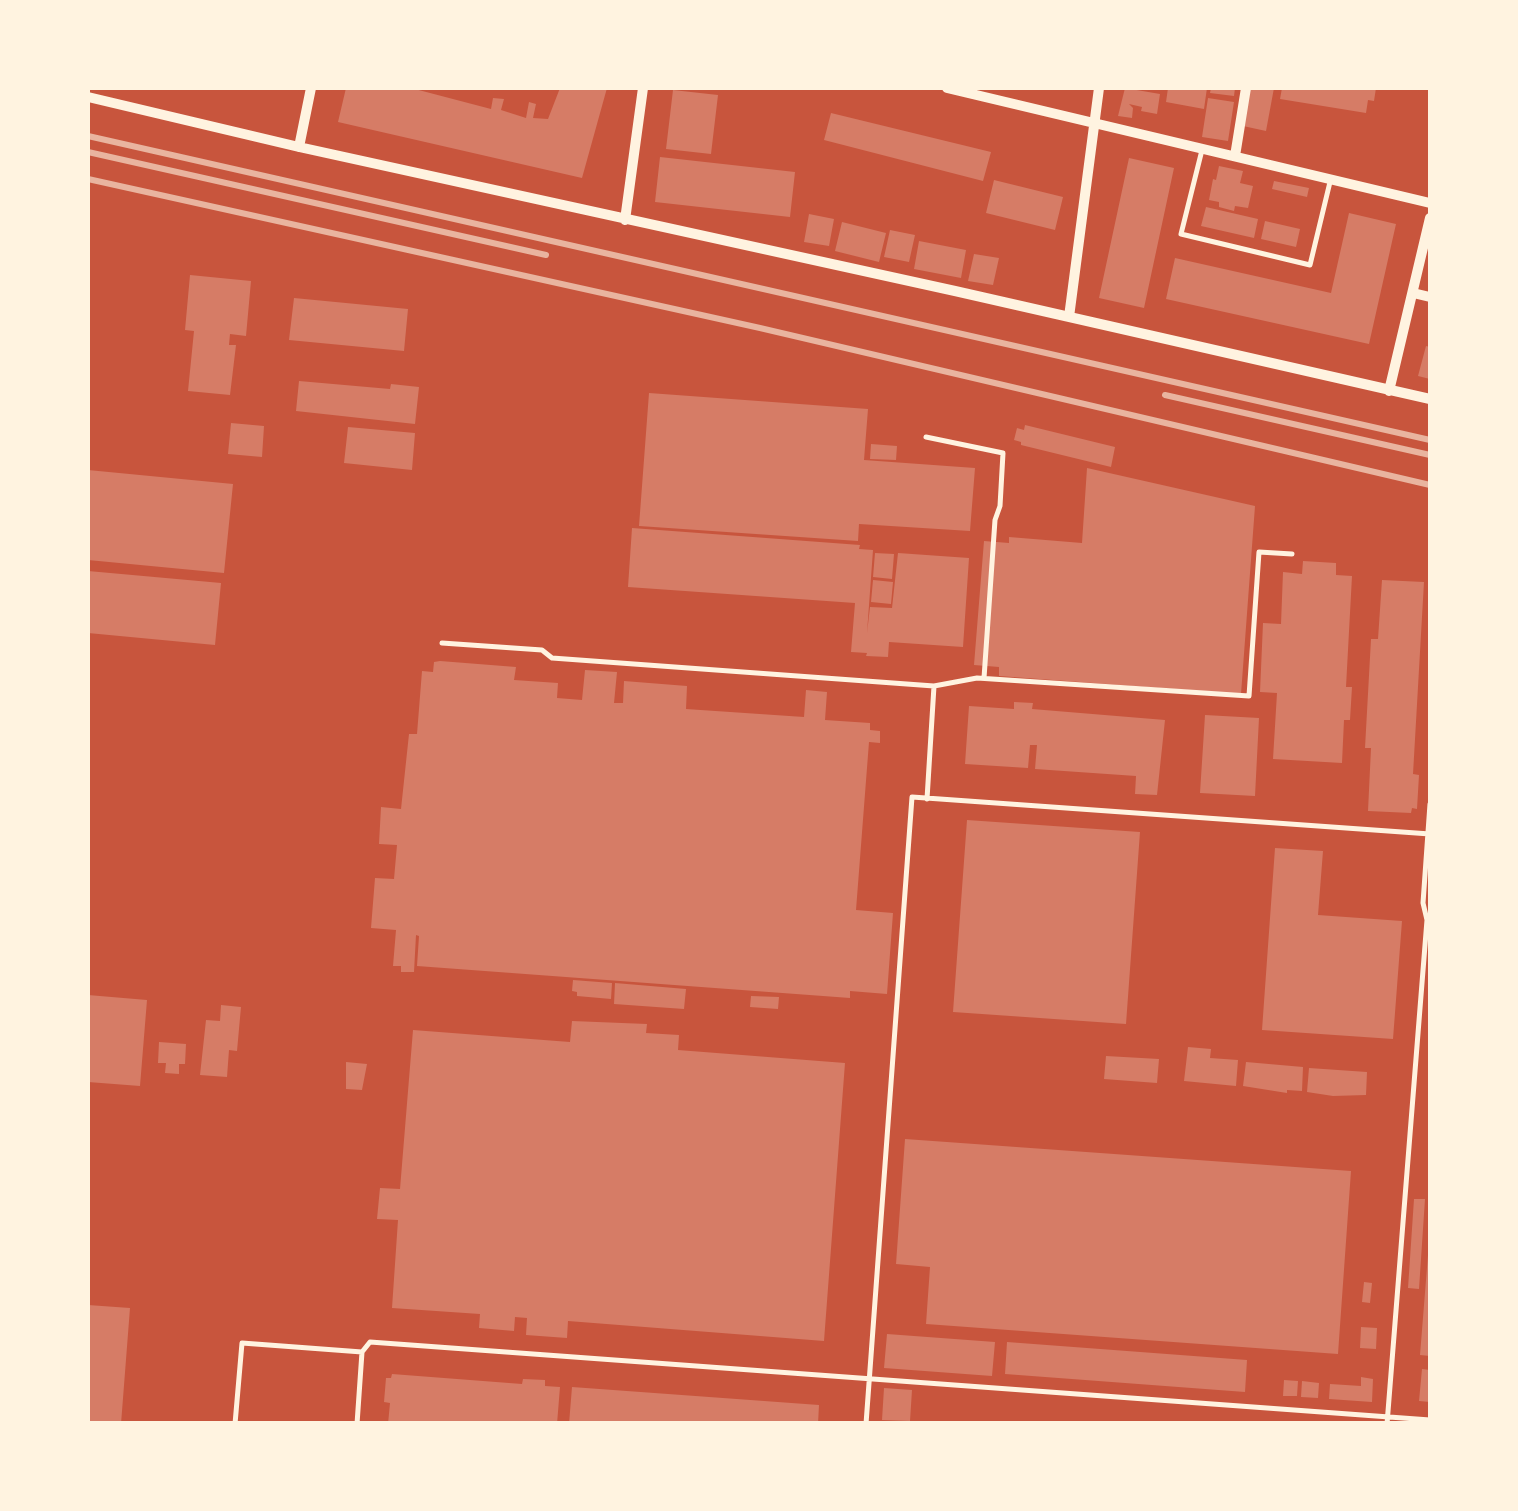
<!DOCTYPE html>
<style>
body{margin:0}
#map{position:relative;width:1518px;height:1511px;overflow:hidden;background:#c8553d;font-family:"IBM Plex Sans",sans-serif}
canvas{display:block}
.frame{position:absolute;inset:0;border:90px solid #fff3e0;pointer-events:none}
</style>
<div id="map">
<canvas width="1518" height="1511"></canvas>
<div class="frame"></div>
</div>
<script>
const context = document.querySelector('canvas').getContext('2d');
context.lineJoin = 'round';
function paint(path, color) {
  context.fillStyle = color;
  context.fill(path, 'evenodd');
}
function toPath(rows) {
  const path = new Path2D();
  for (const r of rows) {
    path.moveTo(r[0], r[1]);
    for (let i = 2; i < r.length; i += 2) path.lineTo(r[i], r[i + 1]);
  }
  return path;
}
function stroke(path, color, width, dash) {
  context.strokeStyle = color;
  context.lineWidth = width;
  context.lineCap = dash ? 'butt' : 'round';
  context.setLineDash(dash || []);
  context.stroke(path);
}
paint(toPath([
 [346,88,411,88,491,109,493,98,504,99,501,110,526,118,529,102,536,104,533,118,548,119,560,88,607,88,582,178,338,122],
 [1125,88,1160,94,1157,114,1141,111,1142,107,1129,104,1133,108,1132,118,1118,116],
 [1168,88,1207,88,1204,109,1166,102],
 [1211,88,1235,88,1234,96,1210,93],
 [1250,88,1274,88,1266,131,1243,126],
 [1282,88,1376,88,1374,101,1368,100,1366,113,1280,99],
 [673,90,718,95,711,154,666,149],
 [1208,98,1234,102,1228,141,1202,137],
 [831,113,991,152,983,181,824,140],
 [660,157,795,172,790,217,655,202],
 [1129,158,1174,168,1144,308,1099,298],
 [1219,166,1243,171,1240,183,1253,186,1248,208,1235,206,1234,211,1219,207,1219,202,1209,200,1213,179,1216,180],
 [994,180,1063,197,1055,230,986,213],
 [1274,181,1309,188,1307,197,1272,189],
 [1206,207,1258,219,1254,238,1201,226],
 [1349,213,1396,224,1369,344,1166,299,1175,258,1331,293],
 [809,214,834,219,829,246,804,242],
 [1265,221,1300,229,1296,247,1261,239],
 [842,222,886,233,879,262,835,251],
 [890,230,915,235,909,262,884,257],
 [919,241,966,250,961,278,914,269],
 [974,254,999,258,993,285,968,281],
 [190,275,251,281,246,336,230,334,229,345,236,345,230,395,188,391,194,331,185,330],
 [294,298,408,309,404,351,289,340],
 [1426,346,1430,347,1430,379,1418,376],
 [299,381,390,389,391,384,419,387,415,424,296,411],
 [649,393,868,409,864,460,975,468,970,531,859,524,858,541,639,526],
 [231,423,264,426,262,457,228,454],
 [1025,425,1115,447,1111,467,1021,445,1021,442,1014,440,1017,428,1024,430],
 [348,427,415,433,412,470,344,463],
 [871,444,897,446,896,460,870,459],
 [1087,468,1255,506,1241,694,999,676,999,667,974,665,984,541,1009,543,1009,537,1082,543],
 [88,470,233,484,224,573,88,560],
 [632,528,860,545,859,549,873,550,867,633,870,607,892,608,898,553,969,558,963,647,889,642,888,657,866,656,867,653,851,652,855,603,628,587],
 [875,553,894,554,892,579,873,577],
 [1303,561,1336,563,1336,575,1352,576,1346,687,1352,687,1350,720,1344,720,1342,763,1273,759,1277,693,1260,692,1263,623,1281,624,1283,572,1302,574],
 [88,571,221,583,215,645,88,633],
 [873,580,893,582,891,604,871,602],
 [1382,580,1424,582,1413,774,1419,775,1417,809,1412,808,1411,813,1368,811,1371,748,1365,748,1371,639,1378,639],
 [440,661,516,667,514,680,558,683,557,698,582,700,585,670,617,672,614,703,623,703,624,681,687,686,686,709,804,717,806,690,827,692,825,720,870,723,870,730,880,731,880,743,869,742,856,910,893,913,887,994,850,991,850,998,417,966,419,936,416,935,414,972,401,972,401,966,393,966,396,930,371,928,375,878,394,879,397,845,379,844,381,807,401,809,409,734,417,734,422,671,433,672,434,662],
 [1014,702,1033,703,1032,709,1165,720,1157,795,1135,794,1136,776,1035,769,1037,745,1030,745,1028,768,965,764,969,706,1014,709],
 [1205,715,1259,718,1255,796,1200,793],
 [967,820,1140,832,1126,1024,953,1012],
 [1275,848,1323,851,1318,915,1402,921,1393,1039,1262,1030],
 [573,980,612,983,611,999,577,996,577,992,572,991],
 [615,983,686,989,684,1009,614,1004],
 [88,995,147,1000,140,1086,88,1082],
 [751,996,779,997,778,1009,750,1007],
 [221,1005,241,1007,237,1051,229,1050,227,1077,200,1075,206,1020,220,1021],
 [572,1021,647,1024,646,1033,679,1035,678,1050,845,1063,824,1341,568,1321,567,1338,526,1335,527,1318,515,1317,514,1331,479,1328,480,1314,392,1308,398,1220,377,1219,380,1188,400,1189,413,1030,570,1042],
 [159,1042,186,1044,185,1064,179,1064,179,1074,165,1073,166,1063,158,1063],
 [1188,1047,1211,1049,1210,1058,1238,1060,1236,1086,1184,1081],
 [1106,1056,1159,1059,1157,1083,1104,1079],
 [346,1062,367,1064,362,1090,346,1089],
 [1246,1062,1303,1067,1302,1091,1287,1090,1287,1093,1243,1086],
 [1309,1068,1367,1072,1366,1095,1333,1096,1307,1092],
 [905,1139,1351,1171,1338,1354,926,1324,930,1267,896,1264],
 [1414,1199,1425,1199,1419,1289,1408,1288],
 [1428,1255,1430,1255,1430,1356,1420,1355],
 [1364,1282,1372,1283,1370,1303,1362,1302],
 [88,1305,130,1308,121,1424,88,1424],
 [1361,1327,1377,1328,1376,1349,1360,1348],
 [887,1334,995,1342,992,1376,884,1368],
 [1007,1342,1247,1360,1245,1392,1005,1374],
 [1422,1369,1430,1370,1430,1402,1419,1401],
 [392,1374,522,1384,523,1379,545,1380,545,1386,560,1387,557,1424,388,1424,390,1403,384,1402,386,1378,391,1378],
 [1361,1377,1373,1379,1372,1402,1329,1399,1330,1384,1361,1386],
 [1284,1380,1298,1381,1297,1396,1283,1396],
 [1302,1381,1319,1383,1318,1398,1301,1397],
 [572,1387,819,1405,818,1424,569,1424],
 [884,1388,912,1390,910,1421,882,1420]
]), '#d67c66');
stroke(toPath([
 [1202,150,1181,234,1310,265,1330,182],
 [926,437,1003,453,1000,506,995,520,984,678],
 [442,643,542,650,552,658,934,686,927,799],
 [934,686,977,678,1249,696,1259,552,1292,554],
 [362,1352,370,1342,1430,1420],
 [235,1424,242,1343,362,1352,357,1424],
 [866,1424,912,797,1430,834],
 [1387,1424,1427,920,1423,903,1430,804]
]), '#fff3e0', 5);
stroke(toPath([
 [947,88,1430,203],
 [88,97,299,147,955,291,1430,399],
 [299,147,311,88],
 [1235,156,1246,88],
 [625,220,643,88],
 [1413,293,1430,297],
 [1069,317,1099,88],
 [1389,391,1430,218]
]), '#fff3e0', 10);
stroke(toPath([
 [88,136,1430,440],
 [88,152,546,255],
 [88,179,760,328,1430,485],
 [1165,395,1430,455]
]), '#e9b49f', 6);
</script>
